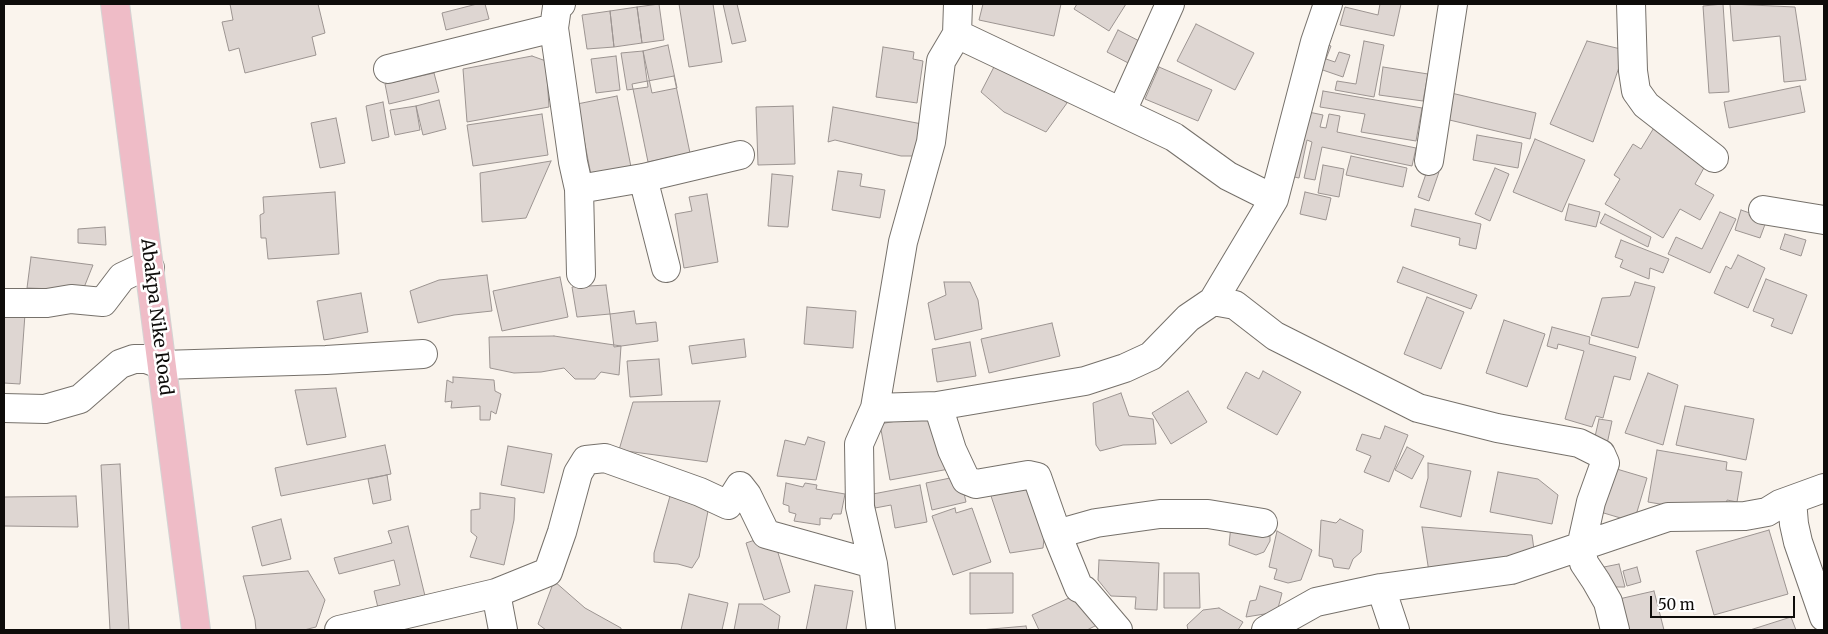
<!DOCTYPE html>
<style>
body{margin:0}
#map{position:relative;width:1828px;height:634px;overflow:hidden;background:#faf4ed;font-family:Merriweather,serif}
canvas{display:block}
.frame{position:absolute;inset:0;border:5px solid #0e0c0a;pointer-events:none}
.scale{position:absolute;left:1650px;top:596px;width:145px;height:22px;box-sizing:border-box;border:2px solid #0e0c0a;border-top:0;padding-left:6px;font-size:15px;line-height:18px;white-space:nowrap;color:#0e0c0a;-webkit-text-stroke:4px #fff;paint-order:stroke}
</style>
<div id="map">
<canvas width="1828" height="634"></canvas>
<div class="frame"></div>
<div class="scale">50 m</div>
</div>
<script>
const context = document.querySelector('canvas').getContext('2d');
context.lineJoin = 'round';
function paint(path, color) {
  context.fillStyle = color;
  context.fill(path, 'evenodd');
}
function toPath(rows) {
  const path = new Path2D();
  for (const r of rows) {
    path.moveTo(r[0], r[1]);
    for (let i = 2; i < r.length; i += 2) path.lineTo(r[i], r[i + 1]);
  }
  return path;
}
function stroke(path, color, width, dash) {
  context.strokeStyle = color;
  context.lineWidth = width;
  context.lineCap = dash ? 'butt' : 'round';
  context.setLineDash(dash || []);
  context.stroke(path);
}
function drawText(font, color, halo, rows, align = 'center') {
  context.font = font + ' Merriweather,serif';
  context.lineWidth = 5;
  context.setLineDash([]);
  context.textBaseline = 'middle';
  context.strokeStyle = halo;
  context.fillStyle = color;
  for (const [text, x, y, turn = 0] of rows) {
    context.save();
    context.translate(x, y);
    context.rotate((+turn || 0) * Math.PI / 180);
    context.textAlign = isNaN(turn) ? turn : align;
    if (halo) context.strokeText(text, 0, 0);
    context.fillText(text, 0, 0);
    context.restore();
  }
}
const building = toPath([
 [230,4,318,4,325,33,312,37,316,55,245,73,239,48,229,51,222,22,233,20,230,4],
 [477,4,485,4,489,19,446,30,442,13,477,4],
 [659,4,664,40,642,43,637,7,659,4],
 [679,4,713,4,722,62,689,67,679,4],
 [723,4,737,4,746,41,732,44,723,4],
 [983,4,1061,4,1054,36,979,20,983,4],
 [1077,4,1126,4,1109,31,1074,9,1077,4],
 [1380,4,1401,4,1394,36,1340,25,1345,7,1378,15,1380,4],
 [1723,4,1729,92,1709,93,1703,6,1723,4],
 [1730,4,1795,7,1806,80,1784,82,1780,36,1733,41,1730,4],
 [637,7,642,43,614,47,610,11,637,7],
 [610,11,614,47,587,49,582,15,610,11],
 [1196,24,1254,53,1235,90,1177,61,1196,24],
 [1118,30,1145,44,1134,66,1107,52,1118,30],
 [1364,41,1384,45,1374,97,1335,90,1337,81,1356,84,1364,41],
 [1587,41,1625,50,1593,142,1550,124,1587,41],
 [1322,43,1331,46,1326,59,1335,62,1339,52,1350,55,1343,77,1314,67,1322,43],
 [668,45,677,88,652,93,643,51,668,45],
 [883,47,914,52,913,59,923,61,917,103,876,97,883,47],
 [643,51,648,87,627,90,621,53,643,51],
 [532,56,546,61,549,107,467,122,463,69,532,56],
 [616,56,620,90,596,93,591,59,616,56],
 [995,65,1037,79,1067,103,1046,132,1004,112,981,92,995,65],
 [1159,67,1212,90,1198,121,1145,99,1159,67],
 [1383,67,1428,74,1423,101,1379,95,1383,67],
 [434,73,439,92,389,104,385,84,434,73],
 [674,76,690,153,648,162,632,84,674,76],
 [1800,86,1805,112,1729,128,1724,102,1800,86],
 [1323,91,1422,108,1416,141,1361,132,1365,114,1320,107,1323,91],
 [1447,92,1536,113,1530,139,1441,118,1447,92],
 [617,96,631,167,591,175,577,104,617,96],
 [439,100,446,129,423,135,416,106,439,100],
 [383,102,389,137,372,141,366,106,383,102],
 [416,106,420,130,395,135,390,110,416,106],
 [793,106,795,164,758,165,756,107,793,106],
 [833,107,922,124,917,156,901,156,835,140,828,142,833,107],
 [1299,110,1323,115,1320,127,1326,128,1329,114,1340,116,1337,132,1416,148,1412,166,1322,147,1315,180,1304,178,1312,142,1307,140,1299,178,1285,175,1299,110],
 [542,114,548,155,473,166,467,125,542,114],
 [336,118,345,163,320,168,311,123,336,118],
 [1655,126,1710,157,1695,184,1714,195,1700,220,1680,209,1663,238,1605,204,1620,179,1614,175,1633,144,1641,149,1655,126],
 [1477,135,1522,143,1518,168,1473,160,1477,135],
 [1535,139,1585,160,1562,212,1513,192,1535,139],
 [1351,156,1407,168,1403,187,1346,175,1351,156],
 [551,161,526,218,482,222,480,173,551,161],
 [1323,165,1344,169,1339,197,1318,193,1323,165],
 [1428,168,1439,172,1429,201,1418,197,1428,168],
 [1495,168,1509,174,1490,221,1475,214,1495,168],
 [838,171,862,174,860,186,885,190,880,218,832,210,838,171],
 [772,174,793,176,788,227,768,226,772,174],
 [335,192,339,254,268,259,266,238,261,238,260,215,264,213,263,197,335,192],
 [1305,192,1331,198,1326,220,1300,214,1305,192],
 [707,194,718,262,684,268,675,214,692,211,689,197,707,194],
 [1569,204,1600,212,1596,227,1565,220,1569,204],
 [1415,209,1481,224,1476,249,1459,245,1460,238,1411,226,1415,209],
 [1741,210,1767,219,1760,238,1735,230,1741,210],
 [1720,212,1736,219,1710,273,1668,254,1676,237,1702,249,1720,212],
 [1605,214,1651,237,1648,247,1600,223,1605,214],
 [105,227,106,245,78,243,78,229,105,227],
 [1785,234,1806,240,1801,256,1780,249,1785,234],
 [1621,240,1669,259,1663,273,1650,268,1649,279,1620,267,1623,260,1615,257,1621,240],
 [1738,255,1765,268,1748,308,1714,293,1726,266,1731,269,1738,255],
 [31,257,93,265,83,290,27,288,31,257],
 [1403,267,1477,295,1471,309,1397,282,1403,267],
 [487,275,492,311,454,315,418,323,410,291,439,280,487,275],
 [560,277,568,317,502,331,493,291,560,277],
 [1766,279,1807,295,1792,334,1771,326,1774,319,1753,311,1766,279],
 [944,282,970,282,978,300,982,329,935,340,928,303,946,295,944,282],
 [1635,282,1655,287,1638,348,1591,335,1602,298,1630,296,1635,282],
 [606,285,610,314,577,317,572,287,606,285],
 [361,293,368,332,324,340,317,301,361,293],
 [1427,297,1464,312,1441,369,1404,354,1427,297],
 [807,307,856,311,853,348,804,344,807,307],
 [634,311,636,324,656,322,658,341,614,347,610,314,634,311],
 [4,312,25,314,20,384,4,383,4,312],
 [1504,320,1545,334,1527,387,1486,373,1504,320],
 [1052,323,1060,356,989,373,981,339,1052,323],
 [1552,327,1590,337,1589,344,1636,357,1630,380,1614,376,1603,418,1596,416,1592,427,1565,419,1584,351,1558,344,1557,349,1547,346,1552,327],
 [554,336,621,346,619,375,601,372,595,379,575,379,564,368,541,372,514,373,490,368,489,337,554,336],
 [744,339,746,357,692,364,689,346,744,339],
 [970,342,976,376,937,382,932,349,970,342],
 [659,359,662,395,630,397,627,361,659,359],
 [1263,371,1301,392,1277,435,1227,408,1246,372,1259,379,1263,371],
 [1648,373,1678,385,1663,445,1625,433,1648,373],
 [453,377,494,380,495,391,501,394,496,414,491,411,490,420,480,420,480,406,451,408,452,401,445,402,447,380,453,383,453,377],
 [336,388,346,437,307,445,295,390,336,388],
 [1188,391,1207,422,1171,444,1152,413,1188,391],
 [1121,393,1129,416,1153,419,1156,444,1123,445,1100,451,1096,445,1093,403,1121,393],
 [720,401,707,462,619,450,633,402,720,401],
 [1685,406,1754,419,1746,460,1676,445,1685,406],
 [939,413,949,469,890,480,880,424,939,413],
 [1599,419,1612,421,1607,444,1594,441,1599,419],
 [1385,426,1408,435,1389,482,1364,472,1371,456,1356,450,1362,434,1380,439,1385,426],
 [808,437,825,442,816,480,777,476,785,440,805,445,808,437],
 [385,445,391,474,281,496,275,468,385,445],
 [508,446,552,454,544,493,501,485,508,446],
 [1407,447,1424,456,1412,479,1395,470,1407,447],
 [1657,450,1727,462,1726,470,1742,472,1737,502,1727,500,1725,515,1648,502,1657,450],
 [1428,463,1471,471,1461,517,1420,507,1428,478,1428,463],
 [120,464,129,630,110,630,101,465,120,464],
 [1610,467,1647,478,1634,522,1597,511,1610,467],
 [1498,472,1538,479,1558,495,1552,524,1490,512,1498,472],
 [387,475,391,500,373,504,368,479,387,475],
 [960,476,966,502,932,510,926,483,960,476],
 [1030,479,1045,530,1043,548,1010,553,990,493,1030,479],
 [786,483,803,487,805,483,817,485,816,489,845,494,841,514,833,514,831,519,820,518,820,525,794,521,796,514,789,512,789,506,783,504,786,483],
 [920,485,927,522,895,528,891,505,875,508,873,494,920,485],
 [672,489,709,506,699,557,692,568,678,564,654,562,654,553,672,489],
 [480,493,515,498,514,520,504,565,470,557,477,537,471,532,471,510,480,509,480,493],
 [76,496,78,527,4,526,4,497,76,496],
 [955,508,956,513,972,508,991,562,953,575,932,516,955,508],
 [281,519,291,559,262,566,252,527,281,519],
 [1340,519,1363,530,1361,552,1353,559,1349,569,1334,567,1332,559,1319,556,1321,520,1336,523,1340,519],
 [1231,525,1270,531,1270,541,1264,552,1256,555,1229,545,1231,525],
 [408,526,426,600,379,612,374,591,400,585,394,560,339,574,334,558,392,543,388,531,408,526],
 [1422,527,1532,535,1535,557,1429,572,1422,527],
 [1769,530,1788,594,1714,615,1696,551,1769,530],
 [1277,531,1312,550,1301,580,1288,583,1274,579,1277,569,1269,567,1277,531],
 [761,538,775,543,790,592,764,600,746,543,761,538],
 [1099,560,1159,563,1157,610,1135,609,1136,597,1111,596,1098,580,1099,560],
 [1619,564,1625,587,1604,587,1599,568,1619,564],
 [1637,567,1641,582,1627,586,1623,571,1637,567],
 [308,571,325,600,316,627,304,630,256,630,255,620,243,576,308,571],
 [970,573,1013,573,1013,613,970,614,970,573],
 [1164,573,1199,573,1200,608,1164,608,1164,573],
 [554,581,585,608,621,628,621,630,546,630,538,624,554,581],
 [815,585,853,591,846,630,806,630,815,585],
 [1260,586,1282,593,1277,612,1246,617,1250,601,1256,600,1260,586],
 [1654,591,1664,630,1627,630,1619,599,1654,591],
 [1082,592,1097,625,1087,630,1039,630,1032,615,1082,592],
 [689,594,728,603,722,630,681,630,689,594],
 [739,604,762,604,780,616,778,630,734,630,739,604],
 [1219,608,1243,622,1238,630,1188,630,1187,625,1203,610,1219,608],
 [1791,617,1796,630,1750,630,1791,617],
 [1026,626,1027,630,980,630,1026,626]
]);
paint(building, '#ded6d2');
stroke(building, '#9c9491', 1);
const minor = toPath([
 [561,4,557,7,554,28,573,162,579,189,581,274],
 [1631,4,1633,71,1636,91,1646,105,1714,158],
 [388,69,554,28],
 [1122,111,1170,4],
 [1429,161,1453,4],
 [643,178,666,268],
 [579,189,643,178,740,155],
 [1274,199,1315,42,1328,4],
 [1763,210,1824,220],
 [1213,301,1235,305,1275,336,1418,408,1497,428,1579,443,1601,454,1605,463,1591,502,1581,547,1584,563,1596,581,1608,602,1615,630],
 [4,303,47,303,71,299,103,302,122,277,139,269,150,268],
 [937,406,940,412,952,450,966,480,976,484,1028,475,1037,477,1057,534,1079,588,1084,590,1118,630],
 [4,408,45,409,80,399,120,364,134,359,146,359,162,365,326,360,423,354],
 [875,408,937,406,1085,381,1125,368,1151,356,1188,318,1213,301,1274,199,1228,176,1174,137,957,34],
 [1792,500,1794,524,1798,542,1824,617],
 [1057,534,1096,523,1160,514,1208,514,1263,523],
 [1381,588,1395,630],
 [496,593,503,630],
 [339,630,496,593,548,572,562,532,578,473,586,460,605,458,700,492,728,505,740,486,747,495,766,534,873,564],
 [881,630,873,564,860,507,859,444,875,408,903,242,931,142,941,61,957,34,958,4],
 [1266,630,1316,602,1381,588,1511,570,1668,517,1745,516,1767,512,1780,504,1824,488]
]);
const major = toPath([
 [115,4,196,630]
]);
stroke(minor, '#76716b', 30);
stroke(major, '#d4d3d3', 30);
stroke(minor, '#fff', 28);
stroke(major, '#efbcc7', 28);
drawText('18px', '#0e0c0a', '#fff', [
 ["Abakpa Nike Road",156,317,83]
]);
</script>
